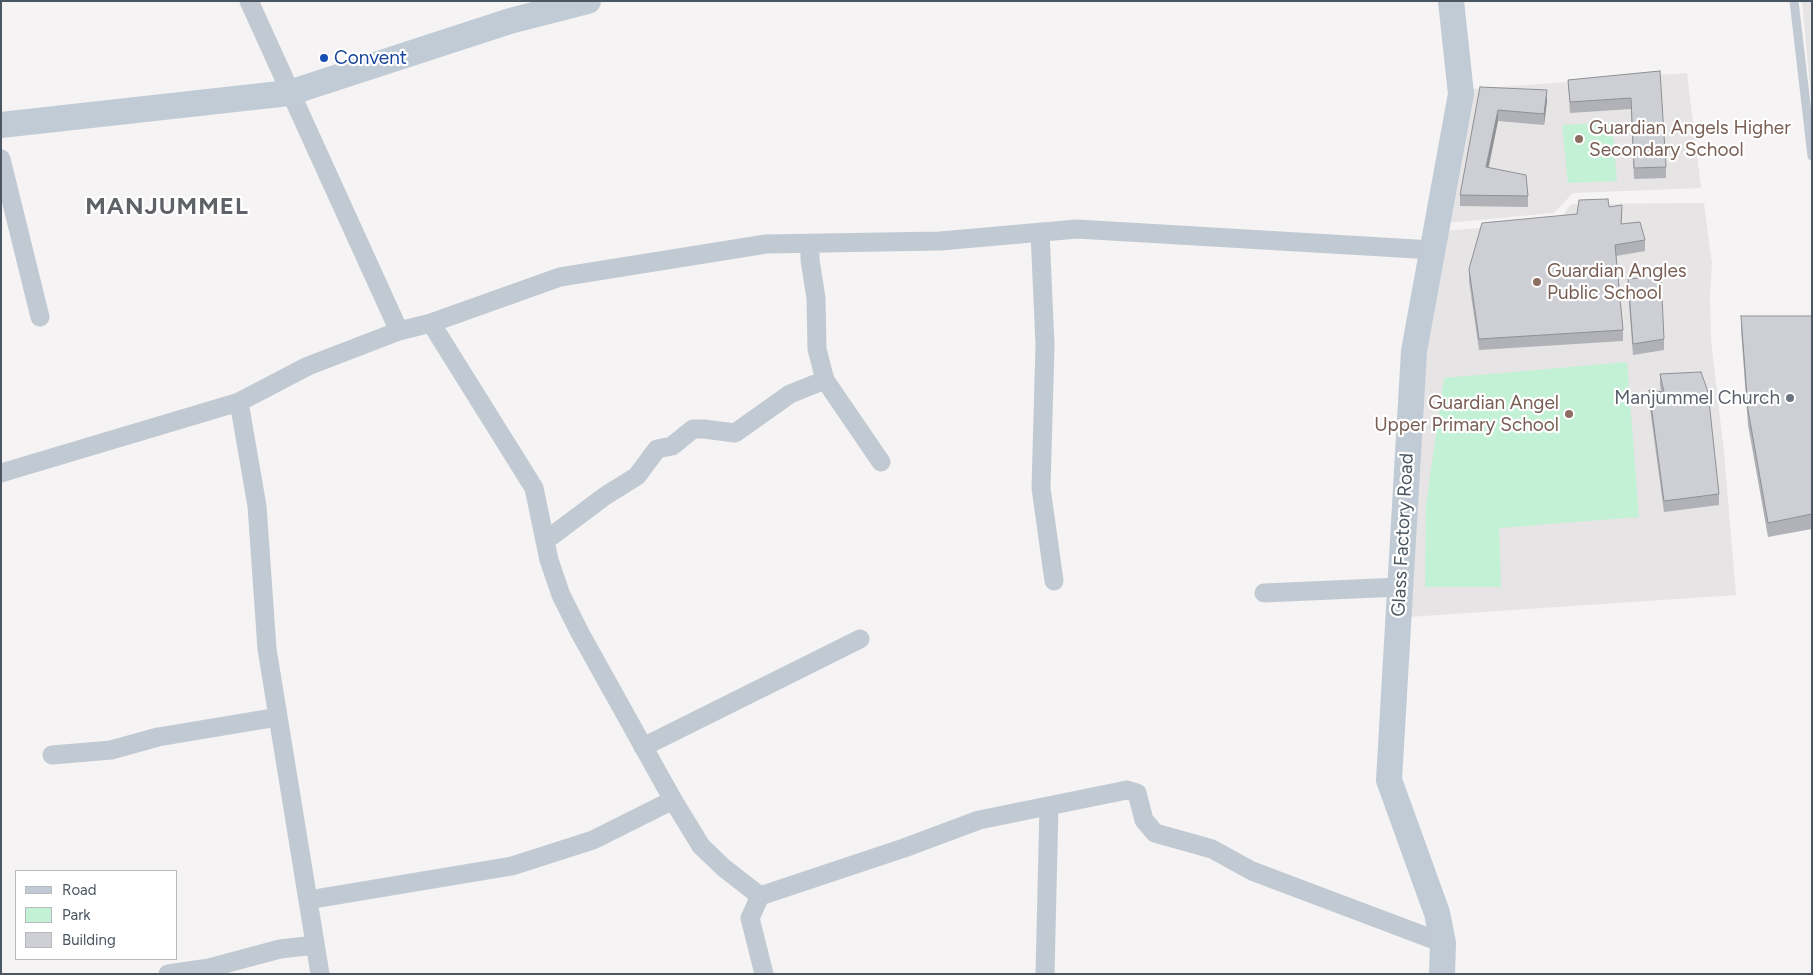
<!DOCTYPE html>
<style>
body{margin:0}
#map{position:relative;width:1813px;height:975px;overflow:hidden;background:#f5f3f3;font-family:Figtree,sans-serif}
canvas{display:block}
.frame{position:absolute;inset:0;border:2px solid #4a5661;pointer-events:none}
.legend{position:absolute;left:15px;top:870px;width:162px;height:90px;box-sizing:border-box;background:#fff;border:1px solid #b7bbc0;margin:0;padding:6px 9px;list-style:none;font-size:15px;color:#4a5661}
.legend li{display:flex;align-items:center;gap:10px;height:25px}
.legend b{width:25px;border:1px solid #b7bbc0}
</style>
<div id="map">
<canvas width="1813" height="975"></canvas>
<div class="frame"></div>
<ul class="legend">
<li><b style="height:6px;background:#c1cbd6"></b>Road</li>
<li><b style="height:14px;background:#c3f1d5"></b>Park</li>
<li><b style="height:14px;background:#cdcfd5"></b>Building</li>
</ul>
</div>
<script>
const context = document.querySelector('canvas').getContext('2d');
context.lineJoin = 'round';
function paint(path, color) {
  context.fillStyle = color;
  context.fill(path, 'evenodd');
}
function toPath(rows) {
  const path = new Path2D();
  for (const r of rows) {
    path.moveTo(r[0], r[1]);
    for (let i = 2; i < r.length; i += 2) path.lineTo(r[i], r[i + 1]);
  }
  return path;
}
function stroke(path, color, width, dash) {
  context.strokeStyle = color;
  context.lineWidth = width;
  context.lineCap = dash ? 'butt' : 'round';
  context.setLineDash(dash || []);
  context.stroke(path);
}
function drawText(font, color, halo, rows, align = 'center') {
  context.font = font + ' Figtree,sans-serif';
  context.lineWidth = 4.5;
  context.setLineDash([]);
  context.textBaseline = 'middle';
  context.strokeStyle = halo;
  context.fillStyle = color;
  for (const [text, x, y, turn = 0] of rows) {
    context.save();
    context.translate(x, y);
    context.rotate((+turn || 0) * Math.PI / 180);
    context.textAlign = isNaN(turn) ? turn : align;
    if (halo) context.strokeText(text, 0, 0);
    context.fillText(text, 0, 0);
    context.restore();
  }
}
paint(toPath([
 [1802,1,1812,1,1812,110],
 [1687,73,1701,188,1573,193,1554,213,1447,223,1473,89],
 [1704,203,1712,264,1710,295,1711,340,1724,452,1736,595,1409,617,1419,376,1446,231,1560,220,1571,204]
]), '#e6e4e5');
paint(toPath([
 [1612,122,1617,181,1568,183,1562,125],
 [1627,362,1639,517,1499,528,1501,587,1425,587,1426,505,1444,378]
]), '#c3f1d5');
stroke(toPath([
 [1794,1,1812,156]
]), '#c1cad2', 9);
stroke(toPath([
 [249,1,399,331],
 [1,159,40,317],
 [1040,232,1045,345,1041,488,1054,581],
 [810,245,810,260,816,298,817,349,825,380,881,462],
 [431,323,534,488,549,560,561,595,580,633,673,800,701,846,724,868,760,896],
 [239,402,257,506,267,649,320,974],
 [1,473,239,402,308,366,399,331,431,323,560,277,766,244,940,241,1077,229,1433,250],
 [545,541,605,496,637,476,657,449,672,446,693,429,704,429,735,433,790,394,825,380],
 [1264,593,1400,587],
 [643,747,860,639],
 [52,755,111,750,158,737,278,717],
 [308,900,512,866,593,840,673,800],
 [168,974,209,968,280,949,315,945],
 [764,974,750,918,760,896,904,848,979,820,1127,790,1137,793,1144,820,1155,833,1212,849,1252,871,1443,943],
 [1045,974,1049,806]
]), '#c1cad2', 19);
stroke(toPath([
 [1,125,289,93,510,21,588,1],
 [1442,974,1443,943,1437,913,1389,780,1414,351,1461,94,1451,1]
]), '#c1cbd6', 26);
paint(toPath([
 [1660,71,1666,167,1666,178,1634,179,1631,109,1570,113,1568,80],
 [1480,87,1547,101,1544,125,1498,121,1489,167,1528,196,1528,207,1460,206,1460,195],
 [1609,207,1622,216,1621,224,1645,240,1645,251,1616,256,1623,330,1623,341,1479,350,1469,281,1469,269,1577,214],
 [1628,279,1664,339,1664,350,1633,355,1628,290],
 [1741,316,1812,316,1812,529,1768,537,1748,425,1741,330],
 [1660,374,1719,494,1719,505,1664,512,1649,401,1649,390,1661,392,1660,385]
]), '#b0b2b7');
paint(toPath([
 [1547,90,1547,101,1544,125,1544,114],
 [1498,110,1498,121,1486,178,1486,167]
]), '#909195');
const building = toPath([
 [1660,71,1666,167,1634,168,1631,98,1570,102,1568,80,1660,71],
 [1480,87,1547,90,1544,114,1498,110,1486,167,1526,175,1528,196,1460,195,1480,87],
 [1608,199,1609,207,1622,205,1621,224,1640,222,1645,240,1615,245,1623,330,1479,339,1469,269,1482,223,1577,214,1579,200,1608,199],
 [1661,276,1664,339,1633,344,1628,279,1661,276],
 [1741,316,1812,316,1812,514,1768,523,1748,410,1741,316],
 [1701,372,1708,392,1719,494,1664,501,1649,390,1664,392,1660,374,1701,372]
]);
paint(building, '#cdcfd5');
stroke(building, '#909195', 1);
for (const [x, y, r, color] of [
 [324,58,5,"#1a4fb4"],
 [1579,139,5,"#8d6e63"],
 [1537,282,5,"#8d6e63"],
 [1790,398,5,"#6b7280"],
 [1569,414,5,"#8d6e63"]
]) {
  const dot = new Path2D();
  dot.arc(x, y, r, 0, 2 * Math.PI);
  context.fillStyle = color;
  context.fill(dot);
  stroke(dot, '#fff', 2);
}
drawText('19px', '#164399', '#fff', [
 ["Convent",334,58]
], 'left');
drawText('19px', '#785e54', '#fff', [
 ["Guardian Angels Higher",1589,128],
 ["Secondary School",1589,150],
 ["Guardian Angles",1547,271],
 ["Public School",1547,293],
 ["Guardian Angel",1559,403,"right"],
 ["Upper Primary School",1559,425,"right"]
], 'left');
drawText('19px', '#5b616d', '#fff', [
 ["Manjummel Church",1780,398]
], 'right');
drawText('19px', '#4a5661', '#fff', [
 ["Glass Factory Road",1403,535,-87]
]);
context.letterSpacing = '1px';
drawText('bold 24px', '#5f6368', '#fff', [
 ["MANJUMMEL",167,207]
]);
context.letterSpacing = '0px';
</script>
